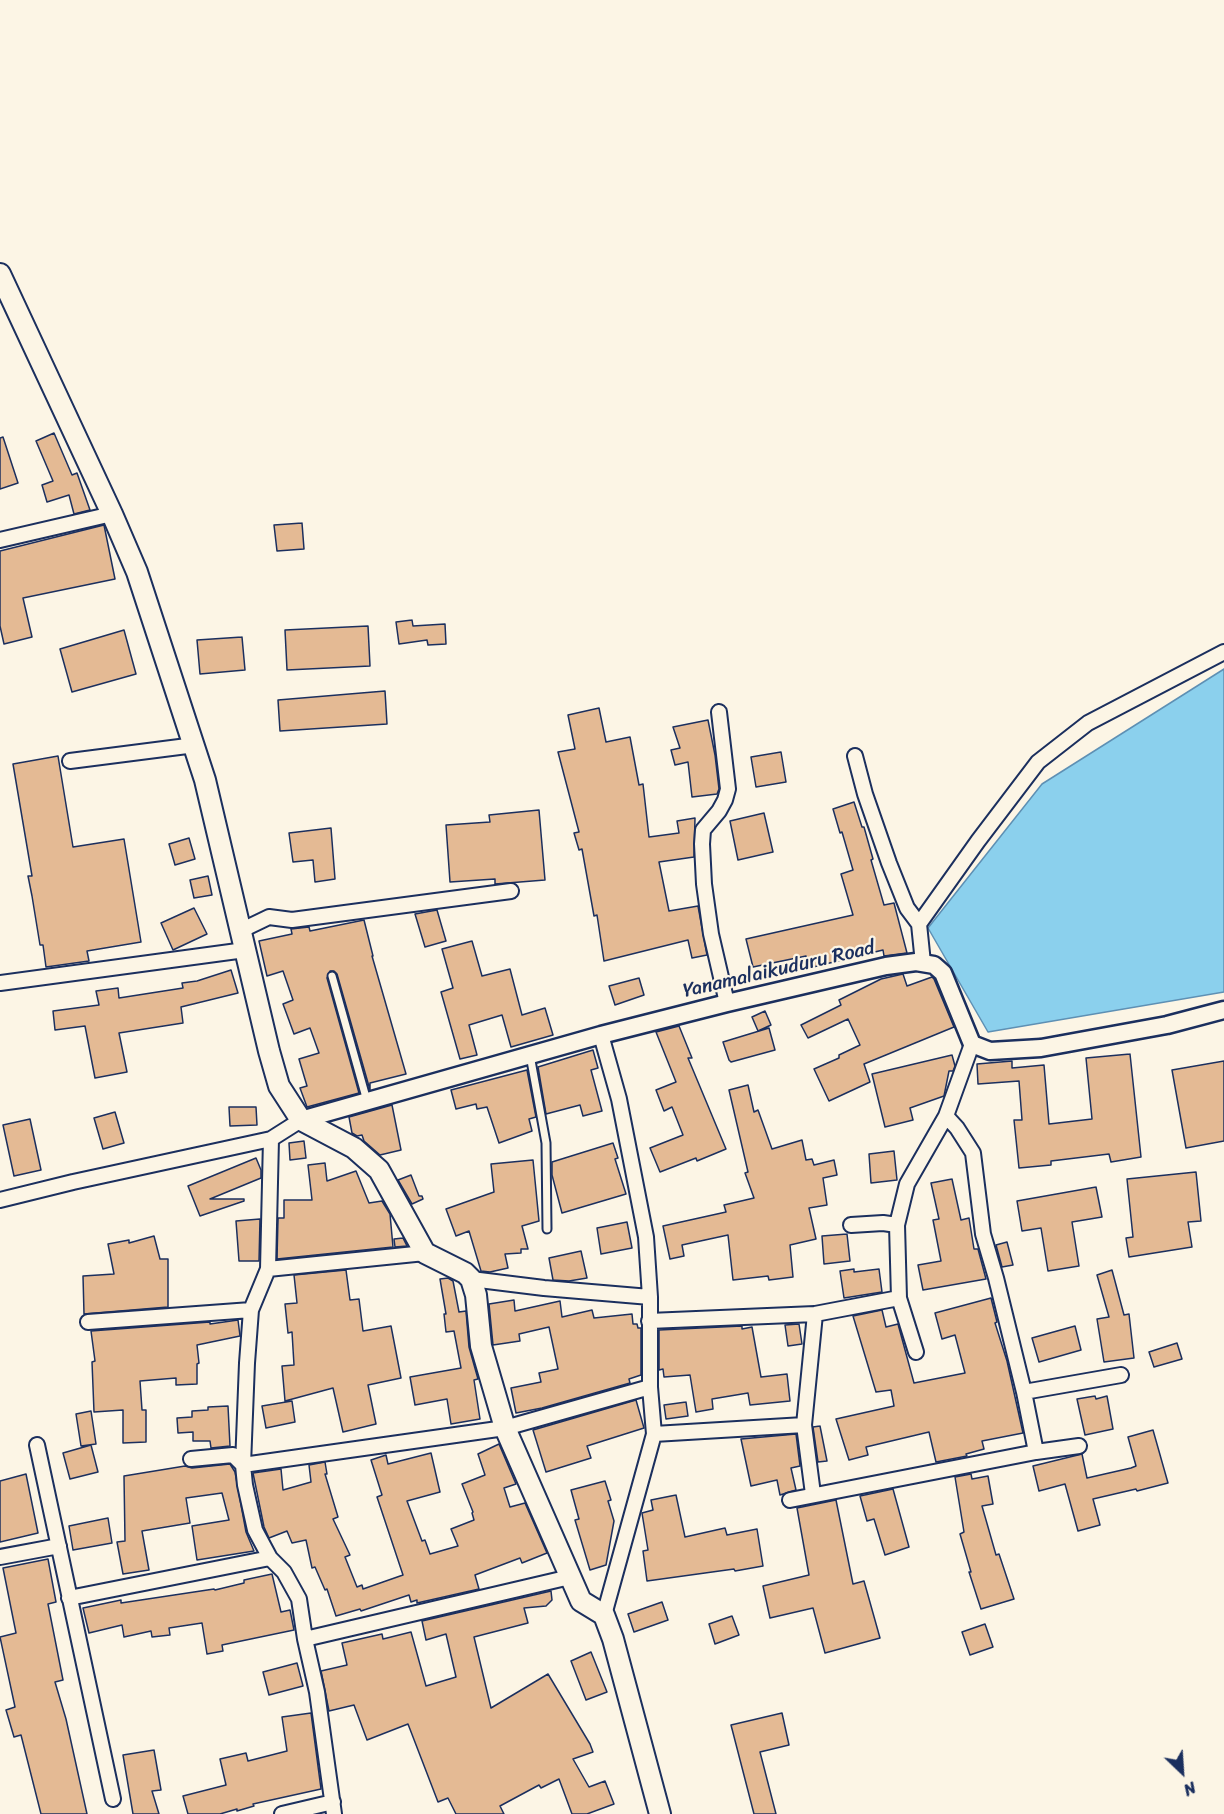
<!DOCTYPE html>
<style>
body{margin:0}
#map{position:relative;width:1224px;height:1814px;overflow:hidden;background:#fcf5e5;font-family:Sriracha,sans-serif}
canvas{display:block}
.north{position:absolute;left:1152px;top:1742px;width:60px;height:60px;-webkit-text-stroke:4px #fcf5e5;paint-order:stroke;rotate:155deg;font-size:16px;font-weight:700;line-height:24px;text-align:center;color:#1b2f5e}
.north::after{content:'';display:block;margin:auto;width:21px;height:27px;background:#1b2f5e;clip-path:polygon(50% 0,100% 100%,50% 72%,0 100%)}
</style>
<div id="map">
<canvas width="1224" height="1814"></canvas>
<div class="north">N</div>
</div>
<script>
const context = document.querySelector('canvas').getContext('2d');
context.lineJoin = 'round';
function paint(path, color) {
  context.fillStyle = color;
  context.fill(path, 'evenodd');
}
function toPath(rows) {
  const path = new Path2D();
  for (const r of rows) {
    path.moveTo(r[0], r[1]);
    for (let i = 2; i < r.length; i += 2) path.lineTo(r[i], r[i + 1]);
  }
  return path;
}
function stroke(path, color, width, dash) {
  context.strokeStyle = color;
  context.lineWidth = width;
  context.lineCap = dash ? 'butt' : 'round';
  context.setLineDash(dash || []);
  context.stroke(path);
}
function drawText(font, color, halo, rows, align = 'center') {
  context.font = font + ' Sriracha,sans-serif';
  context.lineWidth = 4.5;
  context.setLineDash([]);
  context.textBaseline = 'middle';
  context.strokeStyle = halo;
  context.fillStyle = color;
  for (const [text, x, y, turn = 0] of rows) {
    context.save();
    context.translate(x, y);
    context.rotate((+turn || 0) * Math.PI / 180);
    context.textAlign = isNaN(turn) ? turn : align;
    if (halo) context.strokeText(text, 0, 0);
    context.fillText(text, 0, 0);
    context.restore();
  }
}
const water = toPath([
 [1224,669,1224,992,988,1032,928,928,1042,784,1224,669]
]);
paint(water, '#8bd0ed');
stroke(water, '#5e90b4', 1.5);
const building = toPath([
 [54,433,72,475,77,473,90,510,74,514,69,495,47,502,42,485,53,481,36,441,54,433],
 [3,437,18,483,0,489,0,438,3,437],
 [302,523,304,549,277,551,274,525,302,523],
 [104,525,115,579,23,598,32,637,4,644,0,626,0,551,104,525],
 [412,620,413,626,445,624,446,644,428,645,427,640,399,644,396,622,412,620],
 [368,626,370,666,287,670,285,630,368,626],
 [124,630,136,674,72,692,60,649,124,630],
 [242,637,245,670,200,674,197,640,242,637],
 [385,691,387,724,280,731,278,700,385,691],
 [599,708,606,742,630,737,639,785,643,784,649,837,679,833,677,821,695,818,694,857,659,862,669,911,698,906,707,955,692,958,688,940,604,961,597,915,594,916,582,849,579,850,574,833,579,832,558,752,575,749,568,715,599,708],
 [708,720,715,755,719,789,717,794,692,797,688,762,675,765,671,750,680,748,673,727,708,720],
 [781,752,786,782,756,787,751,757,781,752],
 [58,756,73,847,124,839,141,942,87,951,89,961,46,967,43,945,40,945,32,896,28,876,32,876,13,764,58,756],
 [854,802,862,827,864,827,873,859,871,860,884,905,894,903,907,953,884,956,883,950,809,968,806,956,753,967,746,939,853,915,841,874,853,870,842,832,840,833,833,809,854,802],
 [539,810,545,880,495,884,495,879,450,882,446,825,490,822,489,815,539,810],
 [764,813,773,852,738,860,730,821,764,813],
 [331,828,335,879,315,882,313,860,293,862,289,833,331,828],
 [189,838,195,859,175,865,169,844,189,838],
 [208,876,212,895,194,898,190,880,208,876],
 [194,908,207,934,173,950,161,923,194,908],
 [437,910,446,941,425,947,415,914,437,910],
 [364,920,373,956,372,956,406,1074,370,1083,370,1090,337,974,334,971,330,971,327,978,359,1093,307,1107,300,1088,307,1086,299,1059,319,1053,310,1028,294,1034,283,1004,293,1000,283,971,267,976,259,941,292,934,291,929,309,927,310,931,364,920],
 [472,941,482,976,510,969,522,1015,545,1008,553,1035,511,1047,502,1015,469,1025,477,1055,460,1059,441,992,453,988,442,949,472,941],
 [231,970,238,993,181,1007,183,1023,119,1033,127,1072,95,1078,85,1026,55,1030,53,1011,99,1005,96,991,118,988,119,998,183,988,182,983,197,981,231,970],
 [903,974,907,986,932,977,934,979,954,1027,864,1064,870,1082,829,1101,814,1069,839,1058,839,1055,860,1045,848,1019,808,1038,801,1025,841,1005,839,1000,881,979,903,974],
 [639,978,644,995,615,1005,609,986,639,978],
 [765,1011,771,1025,758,1031,752,1017,765,1011],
 [679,1026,692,1058,688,1058,726,1149,697,1161,696,1158,660,1172,650,1148,683,1135,672,1107,664,1111,656,1090,676,1082,656,1032,679,1026],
 [769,1028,775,1050,731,1062,729,1060,723,1042,769,1028],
 [593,1050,598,1068,591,1070,602,1111,583,1116,580,1105,546,1114,538,1067,593,1050],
 [1130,1054,1141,1157,1111,1162,1109,1154,1051,1161,1051,1165,1019,1168,1014,1120,1022,1120,1019,1081,978,1084,977,1064,1012,1061,1012,1068,1044,1065,1049,1124,1092,1119,1086,1058,1130,1054],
 [952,1055,955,1066,953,1071,949,1071,944,1096,910,1108,913,1120,885,1127,872,1074,952,1055],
 [1224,1061,1224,1141,1186,1148,1172,1070,1224,1061],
 [527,1070,536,1117,529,1119,532,1131,499,1143,487,1107,477,1109,476,1104,456,1109,451,1090,527,1070],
 [748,1085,754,1112,758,1110,772,1149,802,1140,806,1160,812,1159,814,1165,834,1160,837,1175,823,1178,827,1205,809,1208,816,1239,790,1245,793,1277,769,1280,768,1276,733,1280,728,1235,682,1245,684,1256,670,1259,663,1226,726,1212,724,1205,754,1198,745,1173,748,1172,729,1090,748,1085],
 [392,1105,401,1150,380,1155,364,1141,362,1135,357,1136,352,1133,349,1117,392,1105],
 [229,1107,256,1107,257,1125,230,1126,229,1107],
 [115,1112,124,1143,103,1149,94,1118,115,1112],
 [30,1119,41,1170,14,1176,3,1125,30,1119],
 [304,1141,306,1158,290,1160,289,1143,304,1141],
 [613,1143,618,1158,615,1159,626,1194,562,1213,552,1175,552,1162,613,1143],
 [894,1151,897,1180,871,1183,869,1154,894,1151],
 [256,1158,261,1170,261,1178,210,1199,244,1199,244,1201,200,1216,188,1186,256,1158],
 [533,1160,539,1221,522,1226,528,1249,521,1249,521,1253,505,1254,508,1268,490,1272,481,1271,469,1231,456,1236,446,1209,494,1192,491,1164,533,1160],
 [325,1163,327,1181,356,1171,369,1203,382,1201,390,1214,393,1247,277,1259,278,1218,284,1218,284,1200,312,1200,308,1165,325,1163],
 [1196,1172,1201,1221,1188,1222,1192,1247,1129,1257,1126,1238,1133,1237,1127,1179,1196,1172],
 [411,1175,419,1196,422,1196,423,1199,412,1204,398,1180,411,1175],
 [952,1179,961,1220,969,1218,974,1249,978,1249,986,1279,923,1290,918,1265,941,1261,933,1220,939,1219,931,1183,952,1179],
 [1096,1187,1102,1217,1072,1222,1079,1266,1048,1271,1041,1228,1022,1231,1017,1201,1096,1187],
 [260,1219,259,1261,239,1261,236,1221,260,1219],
 [627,1222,632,1248,601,1254,597,1228,627,1222],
 [847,1234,850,1261,824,1264,822,1236,847,1234],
 [154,1236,160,1259,168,1259,168,1307,84,1314,83,1276,114,1274,108,1244,129,1240,129,1243,154,1236],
 [403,1238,407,1246,395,1247,394,1239,403,1238],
 [1007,1242,1013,1265,1002,1267,996,1245,1007,1242],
 [581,1251,587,1278,569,1281,553,1280,549,1258,581,1251],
 [854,1269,854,1272,879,1269,882,1292,844,1298,840,1271,854,1269],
 [346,1270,350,1300,359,1299,363,1331,391,1326,401,1378,368,1385,376,1424,343,1432,333,1388,285,1401,282,1366,294,1365,292,1332,288,1333,285,1304,297,1303,294,1275,346,1270],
 [1112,1270,1124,1315,1129,1314,1134,1358,1104,1362,1097,1319,1109,1317,1097,1275,1112,1270],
 [448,1278,453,1281,459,1312,466,1311,469,1347,478,1379,474,1380,480,1419,451,1424,447,1399,415,1405,410,1377,461,1368,454,1331,446,1332,444,1314,446,1314,440,1279,448,1278],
 [991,1298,997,1322,995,1323,1007,1361,1023,1433,982,1441,984,1449,966,1454,967,1456,936,1462,929,1432,866,1447,868,1455,849,1460,836,1419,894,1406,891,1390,876,1392,853,1316,882,1310,886,1327,898,1324,914,1383,965,1373,955,1335,942,1339,935,1313,991,1298],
 [514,1300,515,1311,560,1301,562,1317,592,1310,594,1318,632,1314,633,1324,637,1324,638,1328,641,1328,641,1375,629,1379,630,1383,542,1408,516,1413,511,1388,541,1382,539,1373,558,1369,549,1327,519,1334,520,1341,493,1345,489,1304,514,1300],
 [238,1320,240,1336,197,1345,199,1363,197,1364,197,1384,176,1385,176,1378,140,1381,142,1410,146,1410,146,1442,123,1443,123,1410,94,1412,92,1362,95,1361,91,1331,210,1322,210,1324,238,1320],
 [799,1324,802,1344,788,1346,785,1325,799,1324],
 [742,1326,742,1329,752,1327,761,1377,787,1374,790,1401,750,1405,748,1393,712,1399,713,1409,696,1412,690,1375,664,1377,663,1369,659,1370,659,1330,742,1326],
 [1075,1326,1081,1350,1039,1362,1032,1338,1075,1326],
 [1177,1343,1182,1359,1154,1367,1149,1352,1177,1343],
 [1095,1396,1096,1399,1107,1396,1113,1429,1085,1435,1077,1399,1095,1396],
 [636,1400,644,1428,587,1446,591,1458,546,1472,533,1430,636,1400],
 [292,1401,295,1422,266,1428,262,1406,292,1401],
 [686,1402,688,1416,666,1419,664,1405,686,1402],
 [228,1406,230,1446,211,1448,210,1441,193,1441,193,1432,178,1433,177,1418,192,1417,192,1411,208,1410,208,1407,228,1406],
 [91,1411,96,1444,81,1446,76,1414,91,1411],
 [820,1426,827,1461,818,1462,813,1427,820,1426],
 [1153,1430,1168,1483,1137,1491,1136,1489,1093,1499,1100,1525,1078,1531,1065,1484,1039,1491,1033,1466,1082,1454,1087,1478,1131,1468,1136,1466,1128,1437,1153,1430],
 [796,1434,800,1466,791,1468,796,1490,780,1495,777,1480,751,1486,741,1439,796,1434],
 [499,1444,516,1484,504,1488,510,1507,525,1503,547,1553,522,1563,520,1558,475,1575,479,1589,417,1603,417,1600,411,1602,409,1595,361,1611,360,1609,336,1616,327,1589,325,1590,315,1567,312,1568,306,1540,292,1543,287,1531,269,1538,264,1527,253,1473,281,1469,283,1490,311,1482,309,1465,325,1462,327,1474,325,1474,338,1517,333,1519,350,1555,345,1557,357,1587,362,1585,363,1589,403,1575,377,1497,382,1495,371,1460,386,1455,388,1464,431,1453,440,1492,407,1501,422,1541,425,1540,430,1554,458,1546,451,1529,474,1520,472,1513,473,1512,462,1484,485,1475,478,1454,499,1444],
 [91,1445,98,1472,70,1479,63,1453,91,1445],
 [230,1464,235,1472,246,1532,254,1551,197,1560,192,1526,229,1520,222,1493,186,1498,190,1523,142,1531,149,1570,123,1574,117,1542,125,1541,124,1476,185,1466,192,1468,230,1464],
 [26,1474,38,1533,0,1542,0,1481,26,1474],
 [971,1474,972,1479,988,1476,993,1504,982,1506,996,1555,999,1554,1014,1599,981,1609,969,1572,971,1572,960,1534,964,1532,955,1477,971,1474],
 [605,1481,611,1500,608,1501,614,1521,606,1565,590,1570,575,1520,579,1519,571,1490,605,1481],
 [893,1489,909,1547,885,1555,874,1519,867,1521,860,1496,893,1489],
 [676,1495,685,1537,725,1528,727,1535,757,1529,763,1566,735,1571,734,1569,647,1581,643,1551,648,1550,642,1513,653,1510,651,1500,676,1495],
 [836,1500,853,1584,864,1581,880,1638,825,1653,813,1608,770,1618,763,1586,809,1575,797,1508,836,1500],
 [108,1518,112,1543,73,1550,69,1526,108,1518],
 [48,1559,56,1602,48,1604,63,1680,55,1682,66,1719,87,1814,41,1814,21,1735,14,1737,6,1710,15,1707,0,1637,16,1633,3,1568,48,1559],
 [272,1574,281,1612,290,1610,294,1630,222,1645,223,1651,207,1654,202,1623,169,1628,170,1635,152,1637,151,1631,124,1637,122,1625,89,1633,83,1608,121,1600,121,1603,214,1589,215,1590,244,1583,244,1580,272,1574],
 [551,1591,552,1600,546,1606,524,1608,528,1623,474,1637,491,1708,548,1674,590,1744,593,1752,573,1759,589,1787,605,1781,614,1804,587,1814,572,1814,559,1779,541,1788,539,1785,500,1806,504,1814,456,1814,448,1798,438,1802,408,1724,367,1740,354,1705,329,1711,321,1671,347,1665,342,1643,382,1634,383,1639,411,1632,426,1686,456,1677,446,1634,426,1640,422,1621,551,1591],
 [662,1602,668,1620,634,1632,628,1614,662,1602],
 [732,1616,739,1635,715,1644,709,1624,732,1616],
 [985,1624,993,1647,970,1655,962,1632,985,1624],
 [591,1652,607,1692,586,1700,571,1661,591,1652],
 [297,1663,303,1686,269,1695,263,1672,297,1663],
 [311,1713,321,1789,253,1804,254,1806,237,1811,237,1809,220,1814,188,1814,183,1796,226,1785,220,1759,246,1753,248,1761,287,1751,282,1717,311,1713],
 [782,1713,789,1745,760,1752,776,1814,754,1814,731,1725,782,1713],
 [154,1750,161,1790,152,1791,159,1814,133,1814,123,1755,154,1750]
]);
paint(building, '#e4ba94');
stroke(building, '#1b2f5e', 1.5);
const service = toPath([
 [332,976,367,1101],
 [530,1055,546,1143,547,1229]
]);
const minor = toPath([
 [0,540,112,514],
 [719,712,728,789,725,800,719,811,703,830,702,844,704,884,711,934,727,1003],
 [855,756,865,794,889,863,907,908,919,924],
 [70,761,195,745],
 [242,930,269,917,292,920,511,891],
 [923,963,919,924,978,841,1038,762,1088,723,1224,652],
 [0,983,245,950],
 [601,1035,619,1099,646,1237,650,1297],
 [946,1116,957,1128,973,1153,983,1234,996,1278,1024,1392,1036,1452],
 [271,1139,268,1269,251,1310,247,1363,243,1465,245,1485,255,1530,270,1558,284,1572,299,1599,305,1639,317,1692,334,1814],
 [0,1200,73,1182,271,1139,301,1120],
 [851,1225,883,1223,897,1225],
 [268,1269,425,1253],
 [471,1279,544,1288,650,1297,650,1387,654,1434,604,1615],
 [649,1321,815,1314,899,1298],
 [88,1322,251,1310],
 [916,1352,899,1298,897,1225,907,1184,946,1116,972,1044],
 [1024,1392,1121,1375],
 [654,1434,804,1425],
 [37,1445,113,1799],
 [191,1459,233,1455,243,1465,505,1428,650,1387],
 [813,1494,804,1425,815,1314],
 [790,1500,1036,1452,1079,1446],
 [0,1557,59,1546],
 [69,1598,270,1558],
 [305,1639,570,1577],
 [282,1814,333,1802]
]);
const tertiary = toPath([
 [301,1120,601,1035,727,1003,886,966,916,962,934,965,943,973,972,1044,990,1051,1041,1048,1167,1025,1224,1010]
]);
const secondary = toPath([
 [0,274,112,514,137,572,205,780,269,1051,279,1086,301,1120,354,1148,379,1170,425,1253,465,1273,471,1279,476,1295,481,1346,505,1428,581,1601,604,1615,613,1639,660,1814]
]);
stroke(service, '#1b2f5e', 11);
stroke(minor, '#1b2f5e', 18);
stroke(tertiary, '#1b2f5e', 21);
stroke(secondary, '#1b2f5e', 24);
stroke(service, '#fcf5e5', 7);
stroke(minor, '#fcf5e5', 14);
stroke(tertiary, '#fcf5e5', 16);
stroke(secondary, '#fcf5e5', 20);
drawText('20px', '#1b2f5e', '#fcf5e5', [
 ["Yanamalaikuduru Road",779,970,-13]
]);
</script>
